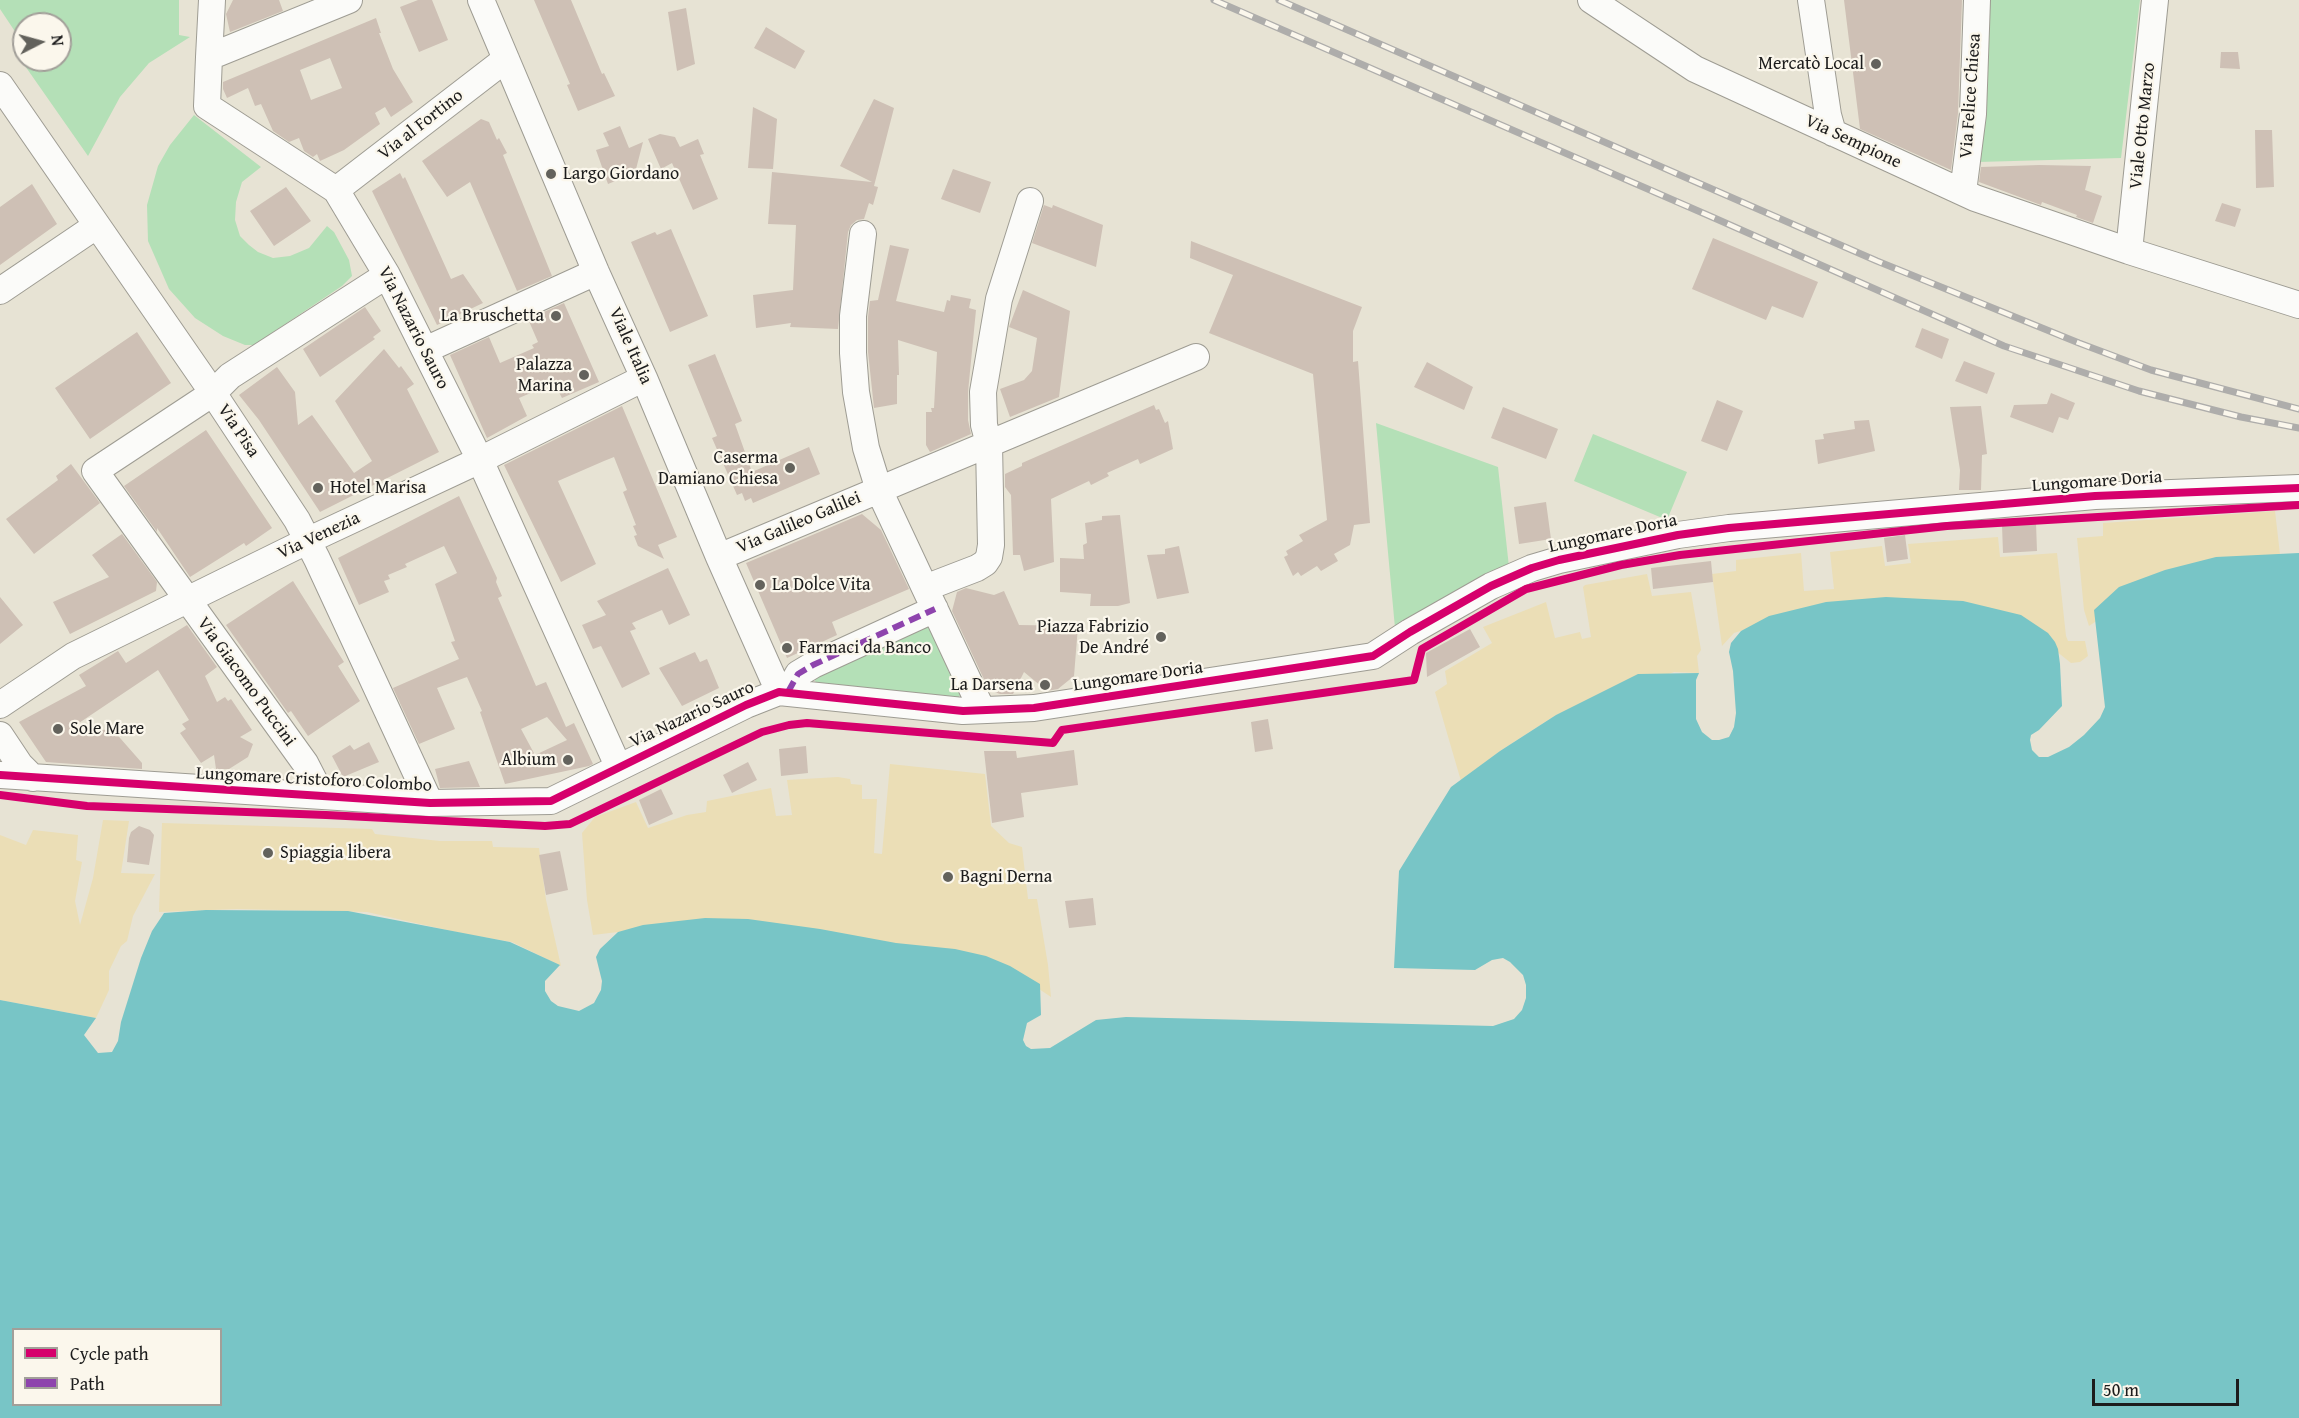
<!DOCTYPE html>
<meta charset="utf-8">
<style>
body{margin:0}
#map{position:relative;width:2299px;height:1418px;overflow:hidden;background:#e7e3d4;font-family:"Gentium Book Plus",serif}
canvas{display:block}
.legend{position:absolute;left:12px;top:1328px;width:210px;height:78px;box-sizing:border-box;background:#fbf7ec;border:2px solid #a29f99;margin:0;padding:8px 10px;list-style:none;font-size:18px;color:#1c1c1c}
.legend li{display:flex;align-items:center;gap:12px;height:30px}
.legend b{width:30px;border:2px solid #a29f99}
.north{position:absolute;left:12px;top:12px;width:60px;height:60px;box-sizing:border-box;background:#fbf7ec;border:2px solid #a29f99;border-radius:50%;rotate:84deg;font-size:16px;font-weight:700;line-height:24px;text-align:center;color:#1c1c1c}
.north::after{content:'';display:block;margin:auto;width:21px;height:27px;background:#63625c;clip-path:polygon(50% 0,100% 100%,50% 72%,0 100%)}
.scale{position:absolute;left:2092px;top:1379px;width:147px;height:27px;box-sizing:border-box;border:3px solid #1c1c1c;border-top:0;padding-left:8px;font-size:18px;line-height:21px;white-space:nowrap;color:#1c1c1c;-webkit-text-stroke:4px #fbf7ec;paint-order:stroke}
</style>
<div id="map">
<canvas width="2299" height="1418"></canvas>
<ul class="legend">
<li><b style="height:8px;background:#d6006c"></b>Cycle path</li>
<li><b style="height:8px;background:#8e44ad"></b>Path</li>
</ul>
<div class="north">N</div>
<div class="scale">50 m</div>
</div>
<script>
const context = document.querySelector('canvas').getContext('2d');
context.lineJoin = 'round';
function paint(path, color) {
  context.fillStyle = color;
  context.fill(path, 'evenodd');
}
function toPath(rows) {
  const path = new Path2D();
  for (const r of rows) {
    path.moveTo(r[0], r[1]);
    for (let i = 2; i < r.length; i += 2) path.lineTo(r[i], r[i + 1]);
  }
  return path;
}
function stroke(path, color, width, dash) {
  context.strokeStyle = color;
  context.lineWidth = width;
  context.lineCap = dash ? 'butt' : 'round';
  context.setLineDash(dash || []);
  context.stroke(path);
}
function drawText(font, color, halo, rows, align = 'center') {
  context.font = font + ' "Gentium Book Plus",serif';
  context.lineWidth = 4.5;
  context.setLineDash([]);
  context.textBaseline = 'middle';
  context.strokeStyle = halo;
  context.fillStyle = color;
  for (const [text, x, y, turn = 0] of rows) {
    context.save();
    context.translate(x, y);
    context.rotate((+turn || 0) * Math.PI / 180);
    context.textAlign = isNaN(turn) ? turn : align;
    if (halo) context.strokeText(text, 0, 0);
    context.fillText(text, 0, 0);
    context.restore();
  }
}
paint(toPath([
 [0,0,179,0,179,35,190,37,149,63,120,97,88,156,16,53,22,42,0,9],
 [24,24,60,24,60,60,24,60],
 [1983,0,2140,0,2121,158,1978,162],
 [194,115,261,167,242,182,236,202,235,220,240,236,249,245,258,252,273,258,290,256,309,248,327,226,334,232,349,260,352,276,342,286,254,345,245,345,223,336,195,318,169,289,148,241,147,205,158,166,170,145],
 [1376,423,1498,467,1509,567,1395,628],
 [1593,434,1687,472,1667,520,1574,481],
 [923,623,930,626,962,693,957,699,817,686,813,675]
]), '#b4e0b7');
paint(toPath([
 [2275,511,2281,563,2137,594,2089,626,2084,610,2077,538,2103,536,2103,523],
 [1998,537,2000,557,2057,553,2066,636,2068,641,2085,641,2088,656,2080,662,2071,663,2046,643,1766,623,1734,633,1722,646,1712,574,1736,571,1736,560,1801,553,1804,591,1834,589,1830,552,1882,546,1885,566,1911,563,1908,544],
 [1647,574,1652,596,1691,592,1701,650,1697,656,1699,673,1674,672,1556,715,1500,751,1461,781,1435,692,1447,684,1445,671,1492,643,1483,627,1546,602,1555,638,1580,632,1582,639,1591,637,1583,587,1585,585],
 [890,764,985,774,991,826,1009,843,1022,847,1028,899,1037,899,1048,965,1051,997,1033,985,693,923,593,935,587,900,582,833,595,817,636,802,648,828,687,815,706,812,707,801,771,788,776,816,792,815,787,780,838,777,850,779,851,784,862,785,862,799,877,799,874,853,882,854],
 [103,820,129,821,121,873,155,874,133,916,127,941,121,946,109,971,109,990,96,1018,0,1000,0,835,26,845,33,830,78,835,76,860,82,862,75,901,80,925,93,878],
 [162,823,372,829,375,834,440,841,492,841,493,847,539,848,546,900,561,966,512,942,464,934,367,912,237,909,159,912]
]), '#ebdeb6');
paint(toPath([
 [2299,553,2299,1418,0,1418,0,1000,96,1018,84,1035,98,1053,112,1052,118,1041,121,1022,141,958,152,931,164,913,206,910,348,911,510,942,560,965,545,981,545,991,551,1001,558,1006,579,1011,594,1003,601,990,602,981,596,957,600,949,618,932,643,925,705,918,748,919,820,929,896,943,955,949,986,956,1010,966,1040,984,1041,1015,1027,1023,1023,1040,1026,1046,1031,1049,1050,1048,1096,1020,1126,1017,1493,1026,1514,1019,1522,1010,1526,998,1526,985,1523,975,1510,962,1503,958,1492,960,1475,970,1394,968,1399,871,1451,787,1500,751,1556,715,1638,674,1699,673,1696,680,1696,719,1702,732,1712,740,1719,740,1729,737,1734,727,1736,713,1733,671,1729,652,1731,643,1741,631,1769,616,1826,602,1886,597,1963,601,2021,615,2048,633,2055,642,2058,649,2060,664,2062,706,2039,730,2031,735,2030,740,2032,750,2039,757,2048,757,2069,747,2084,735,2100,718,2105,707,2094,610,2119,587,2165,570,2216,557],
 [14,1330,220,1330,220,1404,14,1404]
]), '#78c5c6');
paint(toPath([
 [233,0,279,0,283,11,230,32,226,14],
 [418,0,432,0,448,40,419,52,400,7],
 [534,0,571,0,602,74,604,73,615,96,578,111,567,85,570,84],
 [1844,0,1962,0,1958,113,1951,170,1860,129],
 [686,8,695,64,677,71,668,12],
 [376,18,381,33,379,33,393,69,413,102,391,117,385,107,375,113,380,124,344,150,320,161,317,154,313,157,304,151,299,138,289,142,273,131,261,104,255,106,248,88,227,98,223,89,223,82],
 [330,58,342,88,311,100,300,70],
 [766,27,805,51,795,69,754,48],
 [2221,52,2238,52,2240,69,2220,68],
 [874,99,894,108,874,186,878,187,873,205,869,203,864,219,857,220,851,225,848,232,838,329,790,327,791,323,756,328,753,295,793,290,796,225,768,224,772,172,872,182,840,166],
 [753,107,777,119,773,169,748,168],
 [481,119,489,122,497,140,499,138,507,153,503,155,552,276,517,291,470,182,447,197,422,161],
 [620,126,629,148,643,142,635,173,608,184,596,150,609,146,603,133],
 [2255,130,2272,130,2274,187,2256,188],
 [660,134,675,137,680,147,698,139,704,154,700,155,718,199,693,210,672,163,661,169,648,139],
 [2039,165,2091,166,2085,190,2102,196,2093,223,2076,217,2077,215,2042,202,2041,205,1979,182,1981,167],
 [953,169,991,182,980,213,941,199],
 [400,173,403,179,405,177,451,279,463,274,483,303,437,325,372,191],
 [32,184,57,224,0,265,0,207],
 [286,187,311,221,274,246,250,211],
 [2222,203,2241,209,2235,227,2215,221],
 [1044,205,1052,208,1053,205,1103,225,1096,267,1032,243],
 [671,229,708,316,670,332,631,242,655,232,657,235],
 [1713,238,1818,282,1803,318,1772,306,1766,320,1692,289],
 [1191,241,1362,307,1353,331,1353,362,1358,361,1370,523,1354,525,1350,545,1334,554,1338,561,1321,571,1317,566,1301,576,1298,572,1293,576,1284,557,1288,555,1286,551,1303,541,1299,535,1327,520,1313,374,1209,333,1233,275,1190,258],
 [890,245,909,249,896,301,944,312,947,300,950,301,951,295,971,299,969,308,976,310,968,392,968,420,971,434,930,452,926,445,926,412,932,412,931,408,934,408,937,352,898,340,899,375,897,375,897,404,874,408,868,352,868,317,870,301,878,300],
 [1023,290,1070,311,1059,397,1010,417,1000,389,1024,380,1032,371,1037,338,1009,327],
 [564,303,599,382,562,398,554,383,519,398,527,416,487,438,450,355,489,337,500,363,534,348,532,345,538,342,528,319],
 [365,307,381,331,373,337,375,339,320,377,303,349],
 [1922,328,1949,339,1942,359,1915,347],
 [137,332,171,383,90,439,55,388],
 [384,349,399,368,401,366,414,384,407,389,439,452,320,512,259,420,239,395,277,367,295,392,298,425,312,415,354,473,372,461,335,401],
 [715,354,742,421,735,424,752,472,809,447,820,474,753,503,751,498,745,501,742,493,737,495,712,438,717,436,688,365],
 [1964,361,1995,373,1987,394,1955,381],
 [1427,362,1473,387,1464,410,1414,387],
 [2051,393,2075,403,2068,420,2059,417,2053,433,2010,417,2014,405,2047,404],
 [1717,400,1743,411,1727,451,1701,441],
 [1154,405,1156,410,1159,409,1165,423,1168,421,1173,449,1140,464,1138,459,1107,473,1109,476,1091,485,1089,481,1051,499,1054,562,1024,571,1020,555,1013,555,1011,495,1005,487,1005,474,1022,466,1022,463],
 [622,406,677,537,658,545,664,559,638,546,634,536,637,535,633,526,636,525,623,492,627,490,614,457,604,461,558,481,596,564,561,582,504,465],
 [1981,406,1987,454,1982,455,1981,490,1959,490,1960,470,1950,407],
 [1503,407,1558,429,1546,459,1491,438],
 [1869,420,1875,451,1818,464,1815,440,1824,439,1823,434,1855,429,1854,421],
 [206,430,272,528,246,546,244,543,190,577,157,528,157,532,124,486],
 [71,464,100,503,34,554,6,519,58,480,56,476],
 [459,496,497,578,496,582,502,596,498,598,536,686,546,682,566,727,574,723,593,764,589,766,505,784,480,712,482,711,467,677,437,688,455,729,419,744,393,688,459,659,451,642,455,641,435,584,457,573,444,546,405,564,407,567,388,575,390,579,384,581,389,592,359,605,338,558],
 [547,717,567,740,535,755,521,729],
 [1546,502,1551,539,1519,544,1514,507],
 [862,514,881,530,909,589,832,622,837,635,787,658,746,563],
 [1120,515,1130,603,1118,606,1090,606,1091,594,1060,592,1060,558,1084,559,1083,545,1087,543,1085,523,1102,520,1102,516],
 [2036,523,2037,551,2003,553,2002,525],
 [122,534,157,582,156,591,70,634,53,602,109,577,92,555],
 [1905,535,1908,559,1887,562,1884,538],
 [1179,546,1189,593,1157,599,1147,555,1165,554,1165,549],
 [1711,561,1713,582,1653,589,1651,568],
 [668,568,690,615,669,625,662,610,632,623,636,629,630,631,650,674,622,688,601,646,593,649,582,625,606,615,597,601],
 [293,581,344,662,338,666,360,701,308,736,291,711,288,713,226,625],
 [966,588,994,595,1004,591,1019,625,1078,626,1074,676,1058,689,1047,691,1024,672,1013,694,1000,694,989,690,952,611,957,592],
 [0,597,23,625,0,644],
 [187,625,217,667,205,676,217,702,225,697,228,701,231,699,252,730,240,737,253,744,248,757,229,769,216,769,214,755,201,763,180,733,186,729,182,724,189,720,158,670,70,729,113,730,142,763,142,769,46,762,19,722,86,686,79,675,118,651,126,663],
 [1470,629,1480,647,1427,677,1426,653],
 [695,652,700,662,707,659,719,688,682,706,659,668],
 [1268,719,1273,749,1255,752,1251,722],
 [369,742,379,762,343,777,332,756,350,745,354,750],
 [806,746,808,773,781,776,779,749],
 [1074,750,1078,785,1021,793,1024,817,992,823,984,751,1016,751,1017,758],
 [469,761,480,787,440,788,435,769],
 [748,762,757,780,732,793,723,775],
 [661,789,673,814,649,825,639,800],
 [139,826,150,830,154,835,149,865,127,862,129,838,131,832],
 [560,851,568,890,546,895,539,855],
 [1093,898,1096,925,1069,928,1065,901]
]), '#cec0b5');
const minor = toPath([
 [349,0,209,57,207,106,336,190,387,275,480,460,618,766],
 [481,0,596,272,644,378,719,557,779,692],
 [1591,0,1695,69,1975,198,2129,251,2299,305],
 [1811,0,1828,115,1833,133],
 [209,57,212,0],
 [0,85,213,393,297,520,317,559,430,803],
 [336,190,506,59],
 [1963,192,1973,114,1977,0],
 [863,234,853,316,853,353,856,392,866,448,879,490,982,710],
 [2129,251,2155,0],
 [0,291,96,226],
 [425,350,596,272],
 [719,557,1196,357],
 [925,588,977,568,985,563,989,557,991,545,989,444,984,425,983,392,999,299,1030,201],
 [788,692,798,674,813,665,935,609],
 [0,705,73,656,307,541,480,460,644,378],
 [0,735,20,765,33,778],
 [0,775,430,803,551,801,746,705,779,692,963,711,1034,708,1373,656,1410,632,1491,586,1532,568,1559,560,1678,535,1729,528,2095,496,2299,488],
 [322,796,305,763,95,471,213,393,230,376,387,275]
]);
stroke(minor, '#9e9c93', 28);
stroke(minor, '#fbfbf9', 26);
const rail = toPath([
 [1214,0,1712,217,2004,346,2139,391,2241,417,2299,428],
 [1279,0,1877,261,2079,343,2151,370,2299,409]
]);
stroke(rail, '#aeadab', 7);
stroke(rail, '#fbf7ec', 4.5, [14]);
stroke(toPath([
 [788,692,798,674,813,665,935,609]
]), '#8e44ad', 6, [12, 6]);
stroke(toPath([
 [0,775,430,803,551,801,746,705,779,692,963,711,1034,708,1373,656,1410,632,1491,586,1532,568,1559,560,1678,535,1729,528,2095,496,2299,488],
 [0,795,87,806,326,815,545,826,570,824,762,732,789,725,807,723,1053,743,1062,730,1414,680,1422,649,1526,589,1621,565,1680,555,1947,526,2299,505]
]), '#d6006c', 8);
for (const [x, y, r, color] of [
 [1876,64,6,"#63625c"],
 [551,174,6,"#63625c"],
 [556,316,6,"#63625c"],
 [584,375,6,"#63625c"],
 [790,468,6,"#63625c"],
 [318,488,6,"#63625c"],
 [760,585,6,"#63625c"],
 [1161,637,6,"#63625c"],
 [787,648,6,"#63625c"],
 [1045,685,6,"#63625c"],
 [58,729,6,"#63625c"],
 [568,760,6,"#63625c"],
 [268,853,6,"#63625c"],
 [948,877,6,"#63625c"]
]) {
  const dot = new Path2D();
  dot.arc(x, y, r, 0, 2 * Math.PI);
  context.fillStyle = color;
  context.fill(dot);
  stroke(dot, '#fbf7ec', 2);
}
drawText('18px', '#1c1c1c', '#fbf7ec', [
 ["Mercatò Local",1864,64],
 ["Largo Giordano",563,174,"left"],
 ["La Bruschetta",544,316],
 ["Palazza",572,365],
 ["Marina",572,386],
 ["Caserma",778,458],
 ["Damiano Chiesa",778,479],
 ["Hotel Marisa",330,488,"left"],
 ["La Dolce Vita",772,585,"left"],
 ["Piazza Fabrizio",1149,627],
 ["De André",1149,648],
 ["Farmaci da Banco",799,648,"left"],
 ["La Darsena",1033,685],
 ["Sole Mare",70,729,"left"],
 ["Albium",556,760],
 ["Spiaggia libera",280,853,"left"],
 ["Bagni Derna",960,877,"left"]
], 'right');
drawText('18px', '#1c1c1c', '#fbf7ec', [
 ["Via Felice Chiesa",1971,96,-86],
 ["Via al Fortino",421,125,-38],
 ["Viale Otto Marzo",2143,126,-84],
 ["Via Sempione",1853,142,25],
 ["Via Nazario Sauro",413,328,63],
 ["Viale Italia",630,346,66],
 ["Via Pisa",238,431,56],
 ["Lungomare Doria",2097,482,-4],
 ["Via Galileo Galilei",799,523,-23],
 ["Lungomare Doria",1613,534,-12],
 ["Via Venezia",319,536,-25],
 ["Lungomare Doria",1138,677,-8],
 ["Via Giacomo Puccini",246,682,54],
 ["Via Nazario Sauro",692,715,-25],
 ["Lungomare Cristoforo Colombo",314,780,3]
]);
</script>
